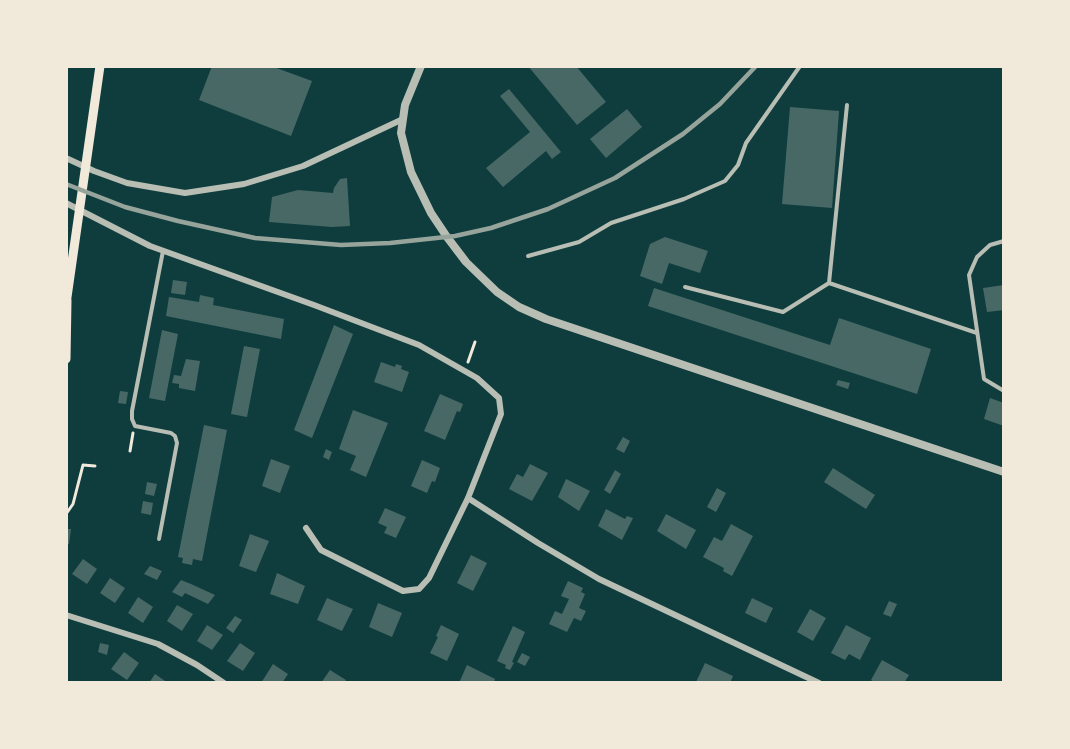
<!DOCTYPE html>
<style>
body{margin:0}
#map{position:relative;width:1070px;height:749px;overflow:hidden;background:#0f3d3e;font-family:"Zilla Slab",serif}
canvas{display:block}
.frame{position:absolute;inset:0;border:68px solid #f1e9da;pointer-events:none}
</style>
<div id="map">
<canvas width="1070" height="749"></canvas>
<div class="frame"></div>
</div>
<script>
const context = document.querySelector('canvas').getContext('2d');
context.lineJoin = 'round';
function paint(path, color) {
  context.fillStyle = color;
  context.fill(path, 'evenodd');
}
function toPath(rows) {
  const path = new Path2D();
  for (const r of rows) {
    path.moveTo(r[0], r[1]);
    for (let i = 2; i < r.length; i += 2) path.lineTo(r[i], r[i + 1]);
  }
  return path;
}
function stroke(path, color, width, dash) {
  context.strokeStyle = color;
  context.lineWidth = width;
  context.lineCap = dash ? 'butt' : 'round';
  context.setLineDash(dash || []);
  context.stroke(path);
}
paint(toPath([
 [212,66,271,66,312,81,291,136,199,100],
 [528,66,576,66,606,102,577,125],
 [509,89,561,152,552,159,546,151,503,187,486,168,530,132,500,96],
 [790,107,839,111,832,208,782,204],
 [627,109,642,127,606,158,590,139],
 [347,178,350,226,332,227,269,222,272,197,298,190,333,193,334,188,340,179],
 [665,237,708,251,700,273,669,263,662,284,640,276,650,244],
 [173,280,187,282,185,295,171,293],
 [1004,285,1004,310,987,312,983,288],
 [654,288,830,345,839,318,931,349,917,394,648,306],
 [200,295,214,298,213,305,284,319,281,339,166,316,169,297,199,302],
 [334,325,353,334,312,438,294,430],
 [162,330,178,334,165,401,149,398],
 [244,346,260,349,247,417,231,414],
 [186,359,200,361,195,391,179,388,179,384,172,383,174,375,181,376],
 [381,362,395,367,396,364,402,366,401,369,409,372,402,392,374,382],
 [838,380,850,383,848,389,836,385],
 [120,391,128,392,126,404,118,403],
 [440,394,463,404,460,412,457,411,445,440,424,431],
 [990,398,1004,403,1004,426,984,419],
 [353,410,388,423,366,477,350,470,356,456,339,449],
 [204,425,227,430,202,561,193,559,192,565,182,563,183,558,178,557],
 [623,437,630,441,624,453,616,449],
 [326,449,332,452,329,460,323,457],
 [271,459,290,466,280,493,262,486],
 [422,460,440,468,435,482,432,481,427,493,411,486],
 [530,464,548,473,532,501,509,489,517,474,523,477],
 [833,468,875,495,866,509,824,482],
 [615,470,621,474,610,494,604,490],
 [566,479,590,491,579,511,558,497],
 [147,482,157,484,154,496,145,494],
 [717,488,726,493,716,512,707,507],
 [143,501,153,503,151,515,141,513],
 [385,508,406,517,396,538,384,533,387,527,378,523],
 [606,509,625,519,627,516,633,518,622,540,598,526],
 [666,514,696,530,686,549,657,531],
 [731,524,753,536,732,576,723,571,724,568,703,557,714,537,722,541],
 [66,529,71,529,69,544,66,544],
 [250,534,269,541,256,572,239,566],
 [471,555,487,563,473,591,457,583],
 [83,559,97,569,87,584,72,574],
 [150,566,162,571,157,580,144,574],
 [277,573,305,586,298,604,270,594],
 [110,578,125,588,115,603,100,593],
 [181,580,191,584,215,595,208,604,185,593,182,597,172,592],
 [568,581,583,588,581,592,585,594,579,608,586,611,581,621,574,618,567,632,549,624,555,611,562,614,569,599,561,596],
 [138,597,153,607,143,623,128,613],
 [327,598,353,609,342,631,317,620],
 [752,598,773,608,766,623,745,613],
 [889,601,897,604,891,617,883,614],
 [378,603,402,613,392,637,369,627],
 [177,605,193,614,182,631,167,621],
 [810,609,826,618,813,641,797,632],
 [235,616,242,620,233,633,226,628],
 [207,625,223,635,212,650,197,641],
 [441,625,459,634,447,661,430,653,438,637,436,636],
 [846,625,871,638,860,660,849,654,845,660,831,653],
 [513,626,525,632,512,662,514,663,510,670,505,668,506,665,497,661],
 [100,643,109,645,107,655,98,652],
 [240,643,255,653,243,671,227,661],
 [124,652,139,663,127,680,111,669],
 [522,653,530,657,525,666,517,662],
 [882,660,909,675,904,683,876,683,871,680],
 [705,663,733,676,730,683,696,682],
 [273,664,288,674,282,683,261,683],
 [467,665,495,679,494,683,459,683],
 [330,670,346,680,344,683,321,683],
 [155,674,168,683,149,683]
]), '#486865');
stroke(toPath([
 [468,362,475,342],
 [130,451,133,433],
 [66,514,73,504,83,465,95,466]
]), '#f1e9da', 3);
stroke(toPath([
 [847,105,829,283,977,333],
 [1004,241,990,245,977,257,969,275,984,379,1004,391],
 [528,256,579,242,611,223,684,199,725,181,738,165,746,143,800,66],
 [685,287,783,312,829,283],
 [159,539,177,443,175,436,171,433,135,426,132,419,132,411,163,251]
]), '#b8beb3', 4);
stroke(toPath([
 [66,158,94,171,127,183,185,193,244,184,303,166,403,119],
 [66,203,150,246,314,305,419,345,477,378,499,398,501,414,468,498,429,578,419,589,403,591,321,550,306,528],
 [468,498,538,543,599,579,819,683],
 [66,615,158,644,197,665,224,683]
]), '#b8beb3', 6);
stroke(toPath([
 [421,66,405,105,401,133,411,172,431,213,447,237,466,262,497,292,519,307,546,319,1004,472]
]), '#b8beb3', 8);
stroke(toPath([
 [66,304,100,66],
 [66,359,67,300]
]), '#f1e9da', 9);
stroke(toPath([
 [66,184,125,207,178,221,255,238,341,245,390,243,455,236,491,228,548,209,615,178,683,134,720,104,756,66]
]), '#97a49c', 4.5);
</script>
